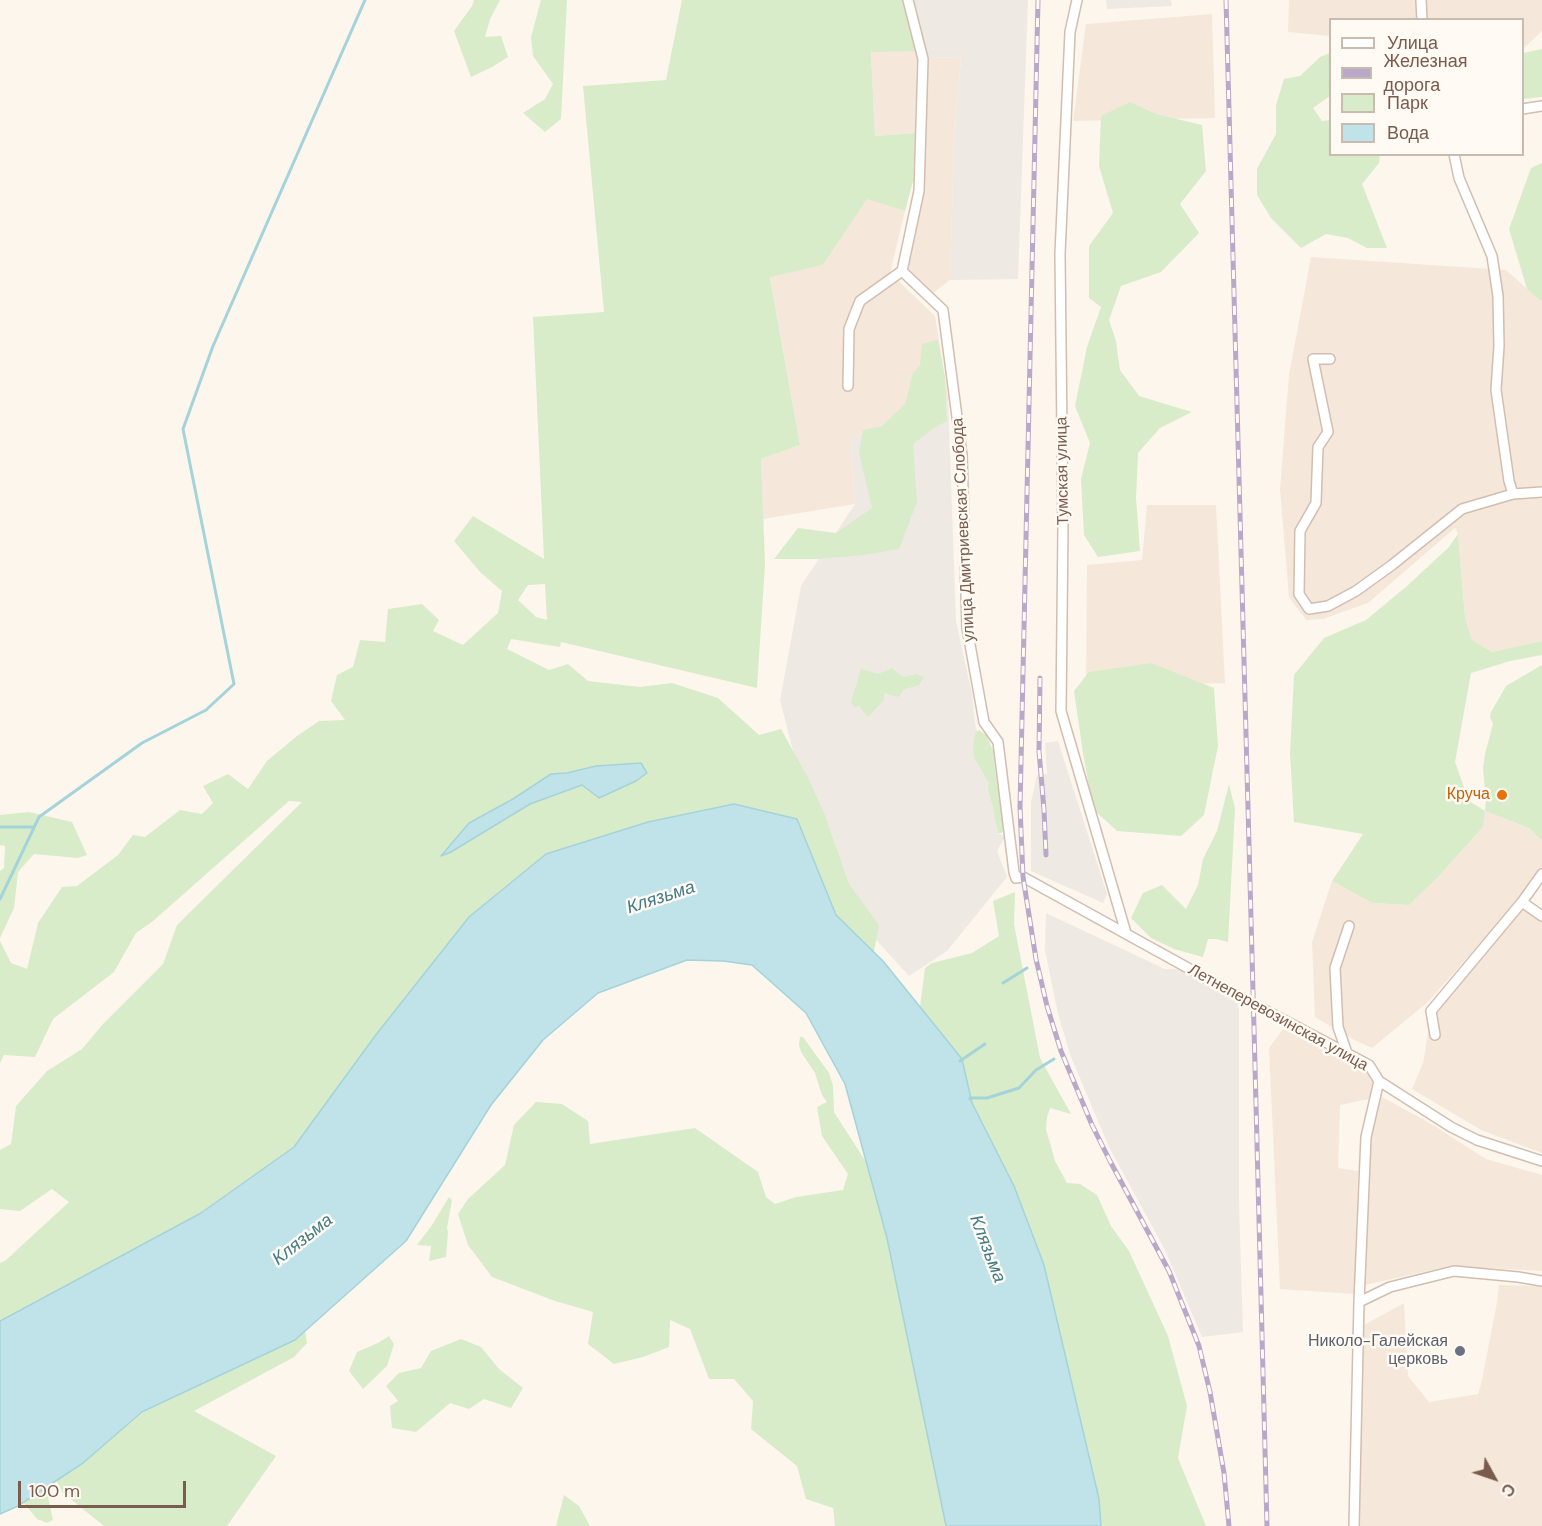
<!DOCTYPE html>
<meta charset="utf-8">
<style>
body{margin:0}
#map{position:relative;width:1542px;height:1526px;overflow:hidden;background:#fdf6ec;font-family:"DM Sans",sans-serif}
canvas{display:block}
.legend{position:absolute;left:1329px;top:18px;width:195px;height:138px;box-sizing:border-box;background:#fffaf3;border:2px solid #cabbb1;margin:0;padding:8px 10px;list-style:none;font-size:18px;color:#7a5c4d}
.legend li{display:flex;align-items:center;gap:12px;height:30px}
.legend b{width:30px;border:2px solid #cabbb1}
.north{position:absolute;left:1464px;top:1448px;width:60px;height:60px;-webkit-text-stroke:4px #fffaf3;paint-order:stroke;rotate:130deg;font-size:16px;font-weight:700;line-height:24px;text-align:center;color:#7a5c4d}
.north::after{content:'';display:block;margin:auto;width:21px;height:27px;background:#7a5c4d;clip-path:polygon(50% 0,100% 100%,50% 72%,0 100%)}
.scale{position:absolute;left:18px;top:1481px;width:168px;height:27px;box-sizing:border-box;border:3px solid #7a5c4d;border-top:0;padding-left:8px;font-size:18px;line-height:21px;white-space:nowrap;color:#7a5c4d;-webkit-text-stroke:4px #fffaf3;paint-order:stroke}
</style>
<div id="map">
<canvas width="1542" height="1526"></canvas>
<ul class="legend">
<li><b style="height:8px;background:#fff"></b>Улица</li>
<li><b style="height:8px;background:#b9a8c9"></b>Железная дорога</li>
<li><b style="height:16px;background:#d8ecc9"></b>Парк</li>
<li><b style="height:16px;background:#bfe3e8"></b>Вода</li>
</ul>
<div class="north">С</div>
<div class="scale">100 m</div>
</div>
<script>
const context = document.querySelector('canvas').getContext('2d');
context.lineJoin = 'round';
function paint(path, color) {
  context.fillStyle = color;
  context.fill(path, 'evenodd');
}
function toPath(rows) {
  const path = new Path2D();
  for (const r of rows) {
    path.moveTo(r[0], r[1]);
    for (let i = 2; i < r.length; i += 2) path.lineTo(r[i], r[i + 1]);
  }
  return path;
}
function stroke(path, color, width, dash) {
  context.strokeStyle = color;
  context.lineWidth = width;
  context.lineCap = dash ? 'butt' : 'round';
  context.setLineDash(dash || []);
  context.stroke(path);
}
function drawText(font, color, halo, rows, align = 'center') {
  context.font = font + ' "DM Sans",sans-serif';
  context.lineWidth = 5;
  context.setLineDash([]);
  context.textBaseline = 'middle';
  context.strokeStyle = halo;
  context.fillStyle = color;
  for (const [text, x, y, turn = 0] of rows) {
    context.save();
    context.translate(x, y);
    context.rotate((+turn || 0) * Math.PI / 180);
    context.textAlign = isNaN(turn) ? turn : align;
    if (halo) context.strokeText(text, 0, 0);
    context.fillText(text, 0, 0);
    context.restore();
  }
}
paint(toPath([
 [1289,0,1542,0,1542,31,1523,49,1522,20,1330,20,1330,36,1288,32],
 [1212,14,1215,118,1073,121,1086,24],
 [871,51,917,51,915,133,875,136],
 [961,57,954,143,950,280,933,293,904,271,923,201,927,58],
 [867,198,905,211,890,273,935,316,948,397,851,438,855,504,763,519,761,459,800,445,770,276,823,265],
 [1311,257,1506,270,1542,302,1542,641,1492,652,1472,640,1465,617,1458,534,1455,528,1368,603,1323,619,1306,620,1289,597,1280,489,1289,375],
 [1147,505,1216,505,1225,683,1086,687,1087,565,1142,560],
 [1485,811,1529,828,1542,841,1542,867,1527,890,1428,1002,1372,1048,1354,1040,1315,1017,1312,942,1332,881,1372,903,1409,905,1437,878,1483,827],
 [1523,906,1542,921,1542,1153,1481,1130,1412,1089,1423,1063,1431,1015],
 [1283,1029,1367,1071,1373,1081,1369,1099,1340,1105,1338,1168,1358,1171,1354,1294,1280,1289,1269,1048],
 [1382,1097,1428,1122,1486,1159,1542,1175,1542,1271,1450,1266,1365,1285,1368,1178,1372,1123],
 [1499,1285,1542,1286,1542,1526,1359,1526,1364,1325,1404,1303,1408,1376,1429,1402,1478,1394,1482,1380,1497,1302]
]), '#f5e8da');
paint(toPath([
 [911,0,1028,0,1018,279,950,280,954,143,961,57,927,58],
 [1106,0,1171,0,1172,6,1107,9],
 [948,397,956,621,972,694,975,723,999,819,998,833,1005,837,997,851,1007,877,947,951,909,976,848,909,808,809,780,700,801,586,855,504,851,438],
 [1058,741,1107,894,1103,903,1031,871,1031,802,1037,775,1047,774,1045,743],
 [1046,913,1165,969,1180,969,1239,1001,1239,1204,1243,1332,1202,1337,1165,1250,1109,1147,1071,1057,1058,1014,1045,950]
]), '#efe9e4');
paint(toPath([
 [474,0,500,0,490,19,485,37,501,36,508,57,492,67,471,77,454,31,472,6],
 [541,0,567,0,561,119,545,132,523,113,545,99,553,84,533,56,531,37],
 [682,0,902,0,917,51,871,52,875,136,915,133,913,181,905,211,867,199,823,265,770,277,800,445,761,459,765,564,757,688,561,642,560,647,511,639,507,649,549,670,568,664,588,681,640,687,672,683,718,698,759,735,781,729,808,778,824,813,849,884,879,925,874,952,836,915,797,819,734,804,375,1036,294,1147,201,1213,0,1321,0,1263,6,1260,69,1202,52,1189,20,1211,0,1209,0,1150,11,1144,16,1106,47,1071,82,1049,103,1024,163,964,177,925,302,802,289,801,153,921,136,933,114,972,53,1019,35,1057,4,1055,0,1063,0,941,11,963,27,969,38,923,62,887,77,886,118,855,133,835,145,837,180,810,202,814,213,803,203,786,228,774,248,789,267,761,297,736,319,721,345,720,331,701,337,675,353,667,360,640,385,642,388,609,422,604,439,620,433,631,463,645,498,613,502,591,480,572,454,541,473,516,544,559,533,317,604,312,583,86,666,80],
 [545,584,547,620,536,617,518,600,528,585],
 [1542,49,1542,97,1523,99,1523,53],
 [1330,53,1330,96,1313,108,1322,121,1330,120,1330,154,1380,155,1379,163,1362,184,1387,248,1367,248,1348,238,1326,234,1301,248,1271,218,1257,195,1257,169,1276,134,1276,105,1284,79,1300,76,1320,57],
 [1130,102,1156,114,1202,125,1206,171,1180,204,1199,233,1161,272,1121,286,1109,320,1116,341,1120,370,1139,396,1192,412,1160,428,1138,453,1136,498,1140,551,1098,557,1084,535,1081,479,1090,443,1075,406,1087,347,1101,307,1089,298,1089,246,1113,213,1099,166,1101,116],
 [1542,163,1542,302,1527,289,1509,229,1531,168],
 [938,340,945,377,947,421,934,428,913,444,917,502,899,549,864,555,818,559,774,559,798,528,836,533,872,508,859,453,863,430,882,426,905,404,913,373,920,365,922,344],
 [1458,534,1465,617,1472,640,1492,652,1542,641,1542,655,1510,661,1471,673,1455,762,1469,801,1485,811,1486,801,1483,768,1485,754,1493,724,1490,717,1491,712,1506,686,1542,665,1542,841,1529,828,1485,811,1483,827,1437,878,1409,905,1372,903,1332,881,1363,834,1294,822,1290,754,1294,675,1324,638,1366,620,1407,586,1449,547],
 [1151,663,1214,688,1218,746,1204,815,1181,836,1117,831,1093,809,1083,753,1074,691,1089,672],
 [892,668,903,677,916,674,924,677,919,685,905,689,898,697,884,693,884,700,868,717,859,706,854,707,851,702,861,669,878,674],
 [979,730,986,735,993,750,997,786,1000,791,1007,829,1001,833,998,833,993,807,988,790,989,783,974,757,973,749,975,733],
 [1229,784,1235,809,1228,942,1216,939,1208,939,1203,957,1174,949,1151,938,1131,918,1143,893,1162,885,1186,909,1198,885,1203,859,1217,831],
 [29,812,72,822,87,855,78,858,34,854,18,872,14,908,0,938,0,871,4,868,5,846,0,845,0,815],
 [1015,892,1014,924,1040,1058,1071,1114,1050,1108,1047,1117,1046,1129,1055,1161,1067,1183,1080,1184,1097,1195,1111,1226,1129,1251,1168,1336,1187,1406,1178,1458,1206,1526,1101,1526,1099,1499,1044,1264,1014,1186,972,1103,962,1059,920,1007,925,968,932,963,972,953,999,936,993,901],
 [800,1037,803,1037,829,1073,833,1086,834,1112,866,1162,887,1238,946,1526,835,1526,833,1508,806,1499,797,1466,751,1429,753,1401,734,1379,709,1379,690,1329,670,1320,669,1347,643,1357,614,1364,588,1344,593,1312,555,1301,492,1277,468,1245,458,1214,468,1199,505,1165,514,1125,536,1102,562,1104,588,1121,590,1144,695,1128,758,1172,766,1197,775,1204,796,1197,843,1190,848,1174,822,1136,817,1107,827,1102,822,1095,815,1073,801,1052,799,1045],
 [449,1197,452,1200,447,1228,448,1232,446,1257,429,1261,431,1246,417,1245,432,1225],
 [305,1331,307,1343,294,1357,194,1411,276,1456,227,1526,104,1526,63,1493,56,1480,83,1463,142,1413,295,1340],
 [389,1336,394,1344,387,1366,363,1389,349,1371,357,1352,378,1343],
 [461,1339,481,1347,499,1369,523,1388,511,1408,484,1399,469,1409,450,1403,416,1432,392,1428,390,1406,398,1401,386,1386,399,1373,421,1368,431,1351],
 [46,1487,53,1520,47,1523,37,1519,23,1502],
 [564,1495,579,1506,590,1526,556,1526]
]), '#d8ecc9');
const water = toPath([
 [641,763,647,773,636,781,599,798,582,785,530,804,451,852,441,856,469,823,513,799,551,774,567,773,596,766,641,763],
 [734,804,797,819,836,915,883,961,962,1059,972,1103,1014,1186,1044,1265,1099,1499,1101,1526,946,1526,887,1238,845,1084,806,1013,752,965,723,961,687,960,598,993,543,1040,491,1105,406,1241,295,1340,142,1412,83,1463,18,1506,0,1514,0,1321,201,1213,294,1147,375,1036,469,917,546,854,648,822,734,804]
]);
paint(water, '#bfe3e8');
stroke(water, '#a5d3da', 1.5);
stroke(toPath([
 [0,827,34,827],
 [0,899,39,817,142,743,206,710,234,684,183,429,213,346,365,0],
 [1003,983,1027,968],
 [960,1061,985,1044],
 [970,1099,970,1098,987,1098,1019,1088,1036,1070,1054,1059]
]), '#a5d3da', 3);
const minor = toPath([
 [908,0,923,59,919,191,902,271,943,310,962,455,967,628,984,722,998,742,1014,872,1016,878,1023,877,1246,1000,1369,1065,1379,1081,1451,1127,1477,1140,1542,1161],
 [1077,0,1070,32,1060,254,1063,527,1061,711,1126,933],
 [1421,0,1422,20],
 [1522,109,1542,106],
 [1454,154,1459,178,1492,256,1498,296,1499,346,1496,390,1509,481,1513,494],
 [1330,359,1313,359,1328,432,1318,447,1316,503,1300,531,1299,594,1309,609,1328,606,1356,591,1392,565,1462,509,1513,494,1542,492],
 [848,386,849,329,860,301,902,271],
 [1522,902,1542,916],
 [1435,1035,1431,1011,1522,902,1542,874],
 [1347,1053,1338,1027,1335,968,1349,926],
 [1359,1302,1390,1287,1454,1271,1518,1277,1542,1281],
 [1354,1526,1359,1302,1366,1137,1379,1081]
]);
stroke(minor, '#d1beb0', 12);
stroke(minor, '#fff', 9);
const rail = toPath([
 [1038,0,1020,807,1023,877,1036,959,1047,1006,1061,1051,1092,1125,1110,1161,1169,1271,1199,1346,1210,1392,1224,1473,1229,1526],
 [1226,0,1254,1028,1267,1526],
 [1040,678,1039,751,1044,810,1046,855]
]);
stroke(rail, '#b9a8c9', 5);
stroke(rail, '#fffaf3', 3, [9]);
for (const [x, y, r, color] of [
 [1502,795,6,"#e8710a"],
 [1460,1351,6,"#6b7280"]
]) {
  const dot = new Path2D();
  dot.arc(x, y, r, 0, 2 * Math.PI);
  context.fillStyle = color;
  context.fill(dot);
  stroke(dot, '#fffaf3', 2);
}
drawText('16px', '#7a5c4d', '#fffaf3', [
 ["Тумская улица",1063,471,-91],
 ["улица Дмитриевская Слобода",964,530,-93],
 ["Летнеперевозинская улица",1278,1018,29]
]);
drawText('16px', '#c56008', '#fffaf3', [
 ["Круча",1490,795]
], 'right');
drawText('16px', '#5b616d', '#fffaf3', [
 ["Николо-Галейская",1448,1342],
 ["церковь",1448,1360]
], 'right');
drawText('italic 18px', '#437c86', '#fffaf3', [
 ["Клязьма",661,898,-18],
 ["Клязьма",303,1240,-38],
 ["Клязьма",987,1249,69]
]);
</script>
